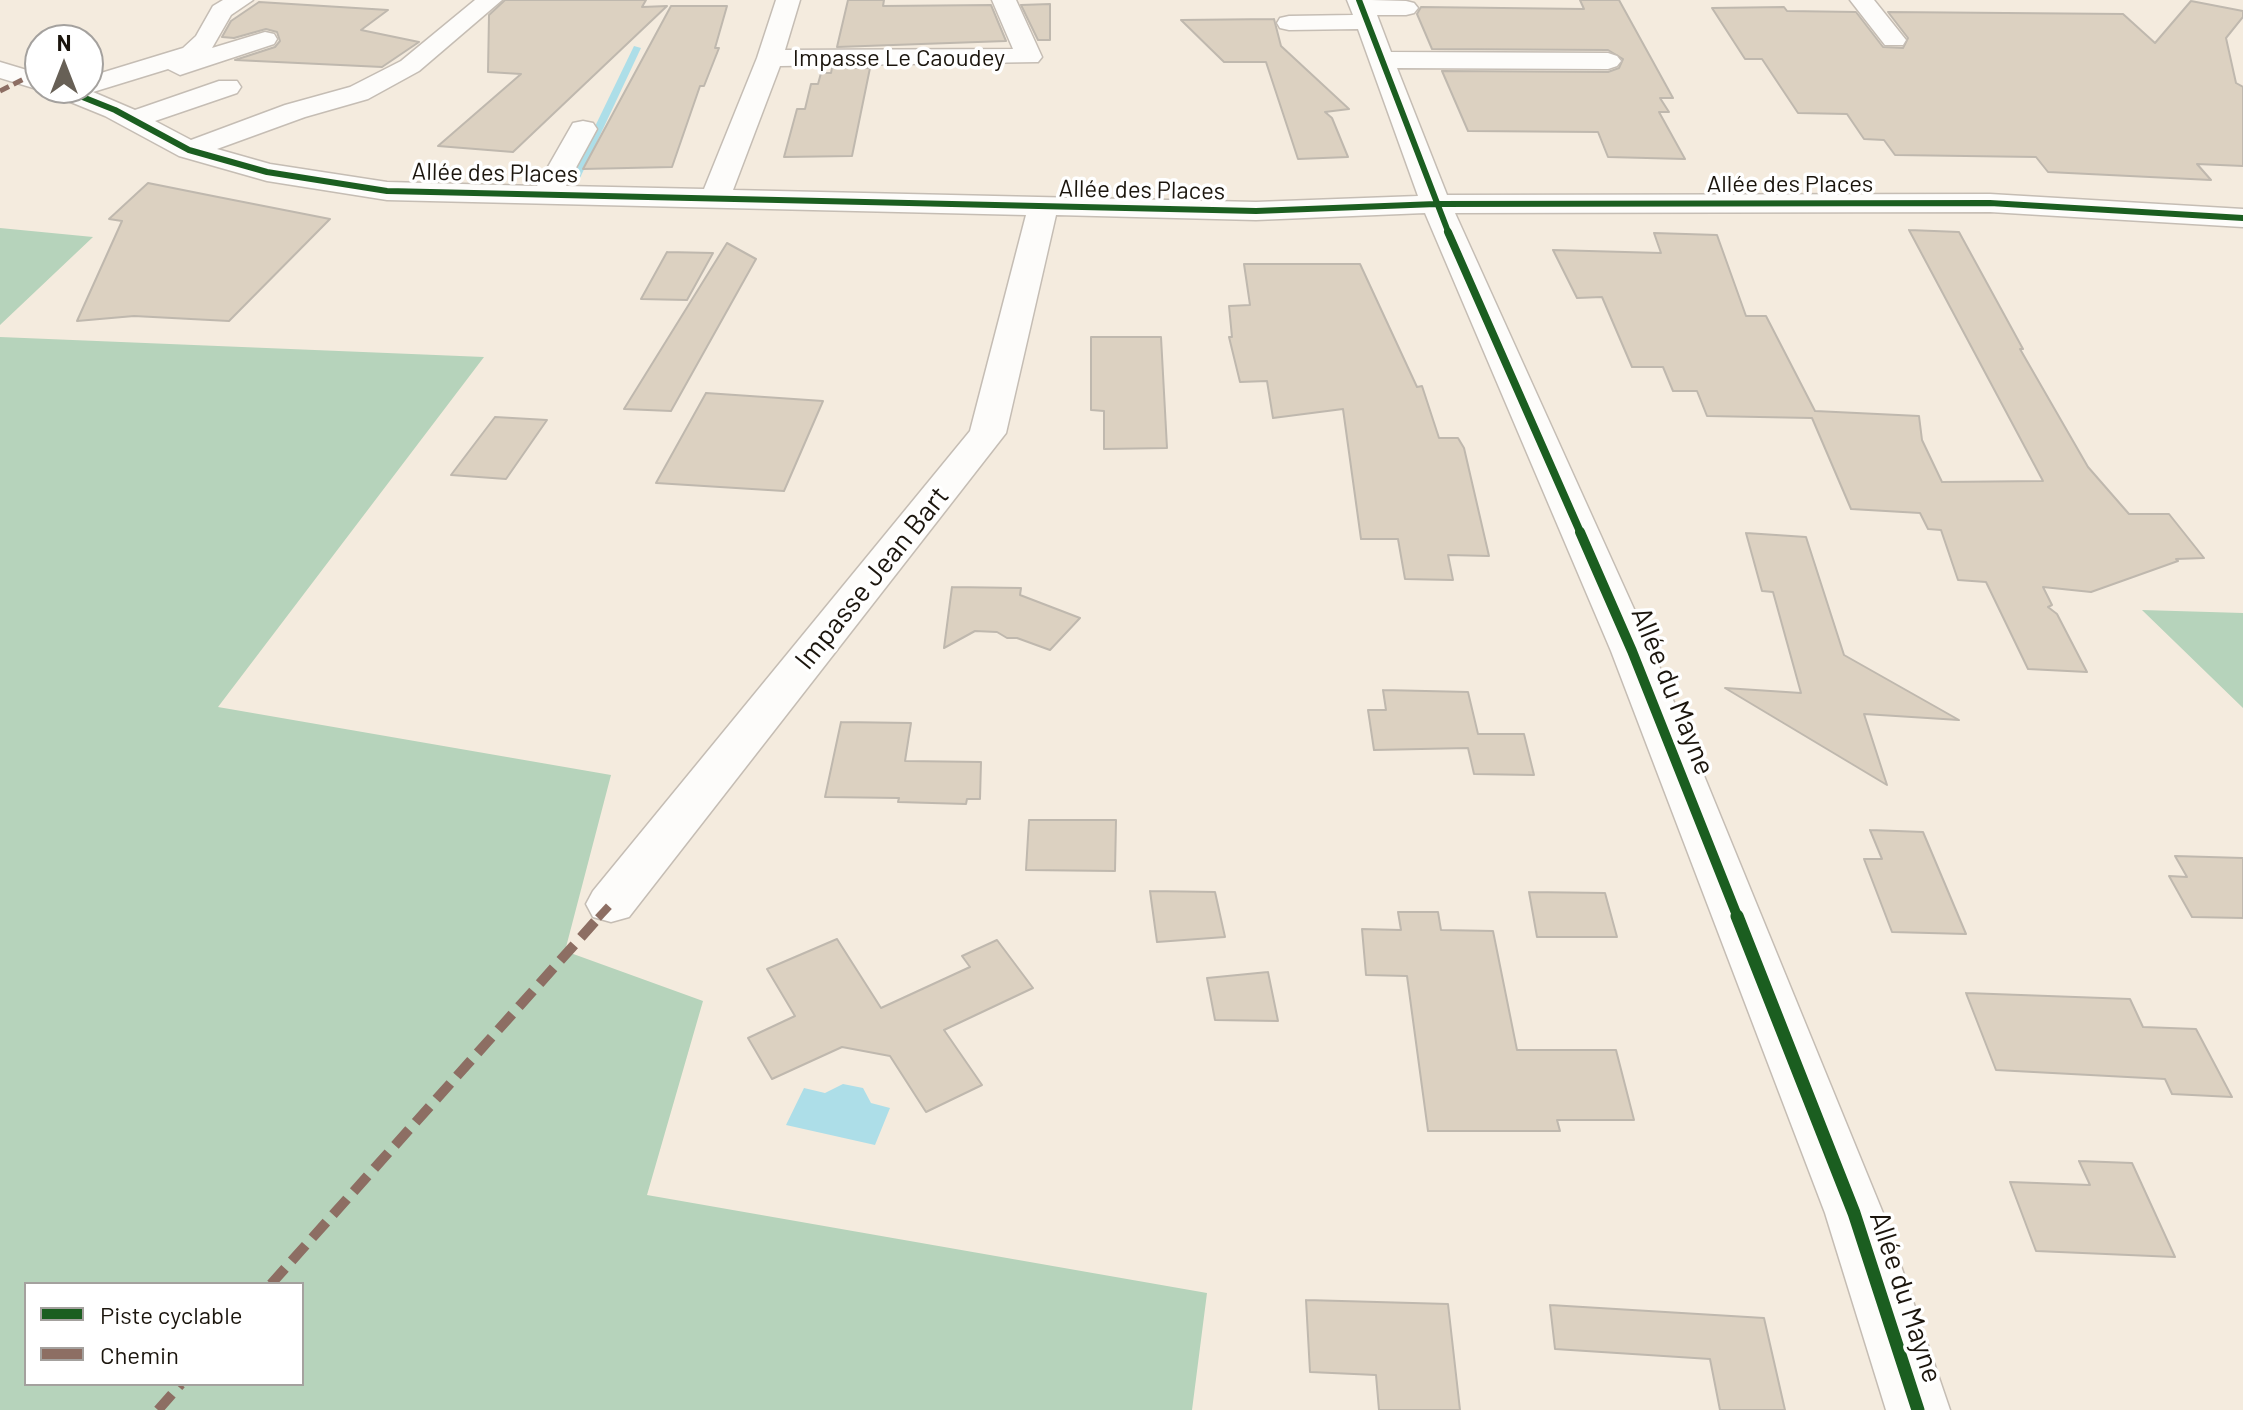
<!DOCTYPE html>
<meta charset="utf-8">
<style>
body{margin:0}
#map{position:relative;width:2243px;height:1410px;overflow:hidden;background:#f4ebde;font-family:Barlow,sans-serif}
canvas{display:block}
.legend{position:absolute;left:24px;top:1282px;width:280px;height:104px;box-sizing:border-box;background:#fff;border:2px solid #a4a19e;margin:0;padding:10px 14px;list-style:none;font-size:24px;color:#1b150d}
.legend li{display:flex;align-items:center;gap:16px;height:40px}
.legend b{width:40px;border:2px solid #a4a19e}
.north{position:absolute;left:24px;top:24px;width:80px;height:80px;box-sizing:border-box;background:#fff;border:2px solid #a4a19e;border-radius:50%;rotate:0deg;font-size:22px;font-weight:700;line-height:32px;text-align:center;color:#1b150d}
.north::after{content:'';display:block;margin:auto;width:28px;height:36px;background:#676056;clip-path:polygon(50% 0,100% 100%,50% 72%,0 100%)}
</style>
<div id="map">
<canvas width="2243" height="1410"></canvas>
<ul class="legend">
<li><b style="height:10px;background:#1b5e20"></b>Piste cyclable</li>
<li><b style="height:10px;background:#8d6e63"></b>Chemin</li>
</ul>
<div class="north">N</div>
</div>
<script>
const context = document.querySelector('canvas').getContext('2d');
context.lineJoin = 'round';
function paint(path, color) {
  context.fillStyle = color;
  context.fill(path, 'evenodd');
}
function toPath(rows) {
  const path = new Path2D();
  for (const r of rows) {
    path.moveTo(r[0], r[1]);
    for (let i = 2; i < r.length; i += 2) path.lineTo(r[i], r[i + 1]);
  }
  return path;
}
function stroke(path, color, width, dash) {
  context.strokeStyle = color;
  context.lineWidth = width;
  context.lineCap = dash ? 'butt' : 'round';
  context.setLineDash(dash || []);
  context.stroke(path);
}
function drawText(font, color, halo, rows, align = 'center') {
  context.font = font + ' Barlow,sans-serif';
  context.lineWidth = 7;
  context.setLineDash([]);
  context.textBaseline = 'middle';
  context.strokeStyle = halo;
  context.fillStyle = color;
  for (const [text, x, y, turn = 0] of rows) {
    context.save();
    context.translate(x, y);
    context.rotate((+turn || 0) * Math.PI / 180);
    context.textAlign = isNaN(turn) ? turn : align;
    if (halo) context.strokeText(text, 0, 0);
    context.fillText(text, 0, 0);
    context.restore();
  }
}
paint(toPath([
 [0,228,93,237,0,325],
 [0,337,484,357,218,707,611,775,565,951,703,1001,647,1195,1207,1293,1192,1410,0,1410],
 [302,1284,302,1384,26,1384,26,1284],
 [2142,610,2243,613,2243,708]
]), '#b6d3bb');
paint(toPath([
 [843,1084,863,1088,871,1103,890,1108,875,1145,786,1125,804,1088,825,1093]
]), '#addee8');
paint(toPath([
 [634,46,641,48,579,180,571,182,569,180,634,46]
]), '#addee8');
const building = toPath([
 [505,0,646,0,642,7,667,6,513,152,438,146,521,74,488,72,489,15,505,0],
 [848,0,884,0,883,6,991,5,1006,41,837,47,848,0],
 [1580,0,1619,0,1673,98,1660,98,1669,112,1659,112,1685,159,1608,157,1598,132,1468,131,1442,71,1608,72,1619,68,1623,59,1608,50,1432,49,1417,14,1421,7,1584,9,1580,0],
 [2191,1,2243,11,2243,17,2226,38,2236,83,2243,87,2243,166,2197,164,2211,180,2048,172,2036,157,1895,155,1884,140,1864,139,1847,114,1798,113,1762,59,1745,59,1712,8,1784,7,1787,11,1856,12,1883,47,1903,48,1908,38,1888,12,2123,14,2155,43,2191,1],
 [259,2,388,10,361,30,419,42,382,67,235,60,275,47,280,41,277,32,266,29,234,38,222,37,231,21,259,2],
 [1050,4,1050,40,1038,40,1021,5,1050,4],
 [671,6,727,6,715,48,719,48,704,86,700,86,672,167,583,169,671,6],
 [1274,19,1281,46,1349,109,1325,112,1332,118,1348,157,1298,159,1266,62,1224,62,1181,20,1274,19],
 [832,68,870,68,852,156,784,157,797,109,805,109,811,84,818,84,821,73,831,73,832,68],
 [148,183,218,197,330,219,229,321,134,316,77,321,122,221,109,219,148,183],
 [1909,230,1959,232,2023,349,2020,349,2088,467,2129,514,2169,514,2204,558,2176,559,2178,561,2091,592,2043,587,2052,605,2048,607,2057,614,2087,672,2028,669,1986,582,1958,580,1941,530,1928,529,1920,513,1851,509,1812,418,1707,416,1697,391,1673,391,1663,367,1632,367,1602,297,1577,298,1553,250,1661,253,1654,233,1717,235,1746,316,1766,316,1815,411,1919,416,1922,440,1942,482,2043,481,1909,230],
 [727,243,756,259,671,411,624,409,727,243],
 [667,252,713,253,687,300,641,299,667,252],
 [1244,264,1360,264,1417,387,1422,386,1439,438,1458,438,1464,448,1489,556,1448,555,1453,580,1405,579,1398,539,1361,539,1343,409,1273,418,1267,381,1240,382,1229,337,1232,337,1229,306,1250,305,1244,264],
 [1091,337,1161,337,1167,448,1104,449,1104,411,1091,410,1091,337],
 [706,393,823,401,784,491,656,483,706,393],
 [495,417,547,420,506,479,451,475,495,417],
 [1746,533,1806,537,1844,655,1959,720,1864,714,1887,785,1725,688,1801,693,1773,592,1762,591,1746,533],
 [952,587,1021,588,1020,595,1080,618,1050,650,1017,638,1007,638,997,632,975,631,944,648,952,587],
 [1383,690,1468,692,1478,734,1524,734,1534,775,1474,774,1468,748,1374,750,1368,710,1386,710,1383,690],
 [841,722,911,723,905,761,981,762,980,799,967,799,966,804,898,802,899,798,825,797,841,722],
 [1029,820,1116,820,1115,871,1026,870,1029,820],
 [1870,830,1923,832,1966,934,1892,932,1864,859,1882,859,1870,830],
 [2175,856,2243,858,2243,918,2192,917,2169,876,2187,877,2175,856],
 [1150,891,1215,892,1225,937,1157,942,1150,891],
 [1529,892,1605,893,1617,937,1537,937,1529,892],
 [1398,912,1438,912,1441,930,1493,931,1517,1050,1616,1050,1634,1120,1557,1120,1560,1131,1428,1131,1407,976,1366,975,1362,929,1401,930,1398,912],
 [837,939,881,1008,970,967,962,956,997,940,1033,988,944,1030,982,1085,926,1112,890,1056,842,1047,772,1079,748,1038,795,1016,767,969,837,939],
 [1268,972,1278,1021,1215,1020,1207,978,1268,972],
 [1966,993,2130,999,2143,1027,2196,1029,2232,1097,2172,1094,2165,1079,1996,1070,1966,993],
 [2079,1161,2132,1163,2175,1257,2036,1251,2010,1182,2090,1185,2079,1161],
 [1306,1300,1448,1304,1460,1410,1379,1410,1376,1375,1310,1372,1306,1300],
 [1550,1305,1764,1318,1785,1410,1720,1410,1710,1359,1555,1349,1550,1305]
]);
paint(building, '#dcd1c1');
stroke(building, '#bfb8ae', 2);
const minor = toPath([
 [223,0,253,0,231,15,212,48,265,32,274,34,277,39,274,44,189,72,180,75,168,69,93,92,135,110,219,81,237,81,241,87,237,93,155,121,191,140,285,105,350,87,401,61,475,0,502,0,419,71,368,99,305,117,217,149,270,164,387,182,537,186,573,123,583,121,593,123,597,129,566,186,704,189,757,58,776,0,800,0,785,50,1013,49,992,0,1016,0,1042,57,1038,62,780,66,733,190,1256,202,1418,196,1358,29,1289,30,1280,28,1277,23,1280,18,1289,16,1353,15,1347,0,1371,0,1406,1,1414,3,1418,8,1414,13,1406,15,1377,15,1391,52,1608,53,1617,56,1621,61,1617,66,1608,69,1397,68,1447,195,1990,194,2243,209,2243,227,1990,212,1455,213,1653,651,1883,1213,1950,1410,1886,1410,1825,1213,1611,651,1425,213,1256,220,1056,215,1006,433,629,917,611,922,593,917,586,904,593,891,970,431,1026,215,387,200,267,181,179,156,105,116,51,94,47,88,40,90,0,78,0,62,40,74,40,88,88,88,88,77,183,48,196,36,213,6,223,0],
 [1850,0,1874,0,1906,40,1903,45,1885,45,1850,0]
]);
stroke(minor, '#c5bdb4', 3);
paint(minor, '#fdfcfa');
stroke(toPath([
 [0,91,26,78]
]), '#8d6e63', 5, [10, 5]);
stroke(toPath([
 [598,918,611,904]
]), '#8d6e63', 8, [16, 8]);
stroke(toPath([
 [271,1284,600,916],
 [158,1410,181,1384]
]), '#8d6e63', 10, [21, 10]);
stroke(toPath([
 [1359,0,1449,234],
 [60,88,115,110,189,150,267,172,387,191,1256,211,1436,204,1990,203,2243,218]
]), '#1b5e20', 6);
stroke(toPath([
 [1448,232,1581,534]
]), '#1b5e20', 8);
stroke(toPath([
 [1580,532,1632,651,1738,918]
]), '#1b5e20', 10);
stroke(toPath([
 [1737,916,1854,1213,1918,1410]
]), '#1b5e20', 13);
drawText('24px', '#1b150d', '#fff', [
 ["Impasse Le Caoudey",899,58],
 ["Allée des Places",495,173,1],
 ["Allée des Places",1790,184],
 ["Allée des Places",1142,190,1]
]);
drawText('28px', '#1b150d', '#fff', [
 ["Impasse Jean Bart",872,578,-51],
 ["Allée du Mayne",1673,691,68],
 ["Allée du Mayne",1906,1297,72]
]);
</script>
